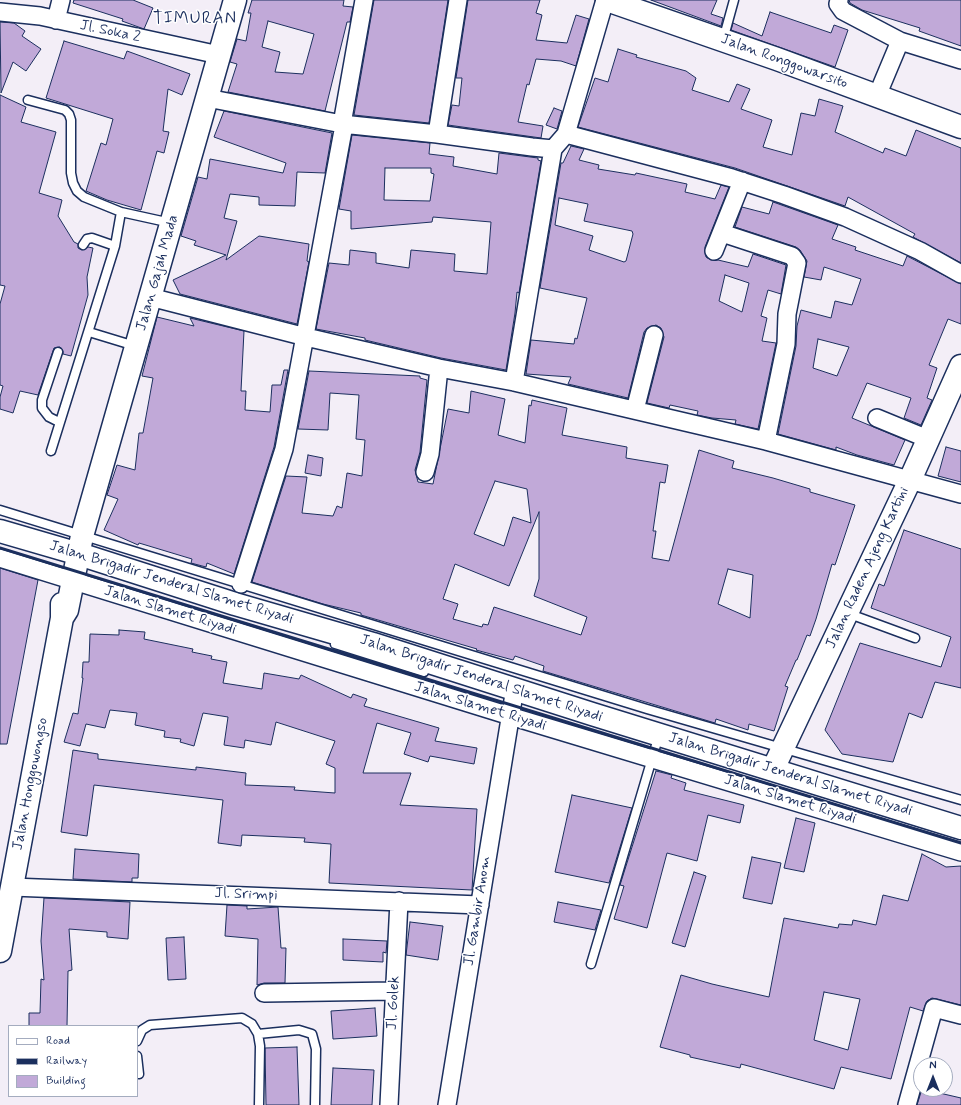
<!DOCTYPE html>
<style>
body{margin:0}
#map{position:relative;width:961px;height:1105px;overflow:hidden;background:#f3eef7;font-family:Mynerve,sans-serif}
canvas{display:block}
.legend{position:absolute;left:8px;top:1025px;width:130px;height:72px;box-sizing:border-box;background:#fff;border:1px solid #a4acbf;margin:0;padding:5px 7px;list-style:none;font-size:12px;color:#1b2f5e}
.legend li{display:flex;align-items:center;gap:8px;height:20px}
.legend b{width:20px;border:1px solid #a4acbf}
.north{position:absolute;left:913px;top:1057px;width:40px;height:40px;box-sizing:border-box;background:#fff;border:1px solid #a4acbf;border-radius:50%;rotate:0deg;font-size:11px;font-weight:700;line-height:16px;text-align:center;color:#1b2f5e}
.north::after{content:'';display:block;margin:auto;width:14px;height:18px;background:#1b2f5e;clip-path:polygon(50% 0,100% 100%,50% 72%,0 100%)}
</style>
<div id="map">
<canvas width="961" height="1105"></canvas>
<ul class="legend">
<li><b style="height:5px;background:#fff"></b>Road</li>
<li><b style="height:5px;background:#1b2f5e"></b>Railway</li>
<li><b style="height:11px;background:#c1a9d8"></b>Building</li>
</ul>
<div class="north">N</div>
</div>
<script>
const context = document.querySelector('canvas').getContext('2d');
context.lineJoin = 'round';
function paint(path, color) {
  context.fillStyle = color;
  context.fill(path, 'evenodd');
}
function toPath(rows) {
  const path = new Path2D();
  for (const r of rows) {
    path.moveTo(r[0], r[1]);
    for (let i = 2; i < r.length; i += 2) path.lineTo(r[i], r[i + 1]);
  }
  return path;
}
function stroke(path, color, width, dash) {
  context.strokeStyle = color;
  context.lineWidth = width;
  context.lineCap = dash ? 'butt' : 'round';
  context.setLineDash(dash || []);
  context.stroke(path);
}
function drawText(font, color, halo, rows, align = 'center') {
  context.font = font + ' Mynerve,sans-serif';
  context.lineWidth = 3;
  context.setLineDash([]);
  context.textBaseline = 'middle';
  context.strokeStyle = halo;
  context.fillStyle = color;
  for (const [text, x, y, turn = 0] of rows) {
    context.save();
    context.translate(x, y);
    context.rotate((+turn || 0) * Math.PI / 180);
    context.textAlign = isNaN(turn) ? turn : align;
    if (halo) context.strokeText(text, 0, 0);
    context.fillText(text, 0, 0);
    context.restore();
  }
}
const building = toPath([
 [74,0,133,0,153,8,144,29,122,21,123,19,73,3,74,0],
 [252,0,344,0,343,6,353,7,350,22,347,22,325,111,228,92,237,64,230,62,237,39,246,41,251,13,248,13,252,0],
 [268,21,314,34,303,74,275,72,280,52,262,47,268,21],
 [374,0,448,0,429,123,354,115,374,0],
 [468,0,540,0,536,13,542,15,536,40,567,43,576,15,589,19,576,66,561,61,536,59,529,85,527,84,518,122,543,126,541,138,448,125,452,105,459,106,462,78,456,78,468,0],
 [651,0,717,0,711,14,723,18,721,26,651,0],
 [849,0,961,0,961,46,919,31,920,28,862,10,850,3,849,0],
 [770,12,831,33,834,25,848,30,835,67,731,30,733,23,762,36,770,12],
 [0,22,14,23,25,31,22,36,41,49,26,71,13,62,1,93,0,22],
 [64,41,124,59,127,51,190,74,182,95,168,89,163,131,169,132,164,153,157,151,141,210,107,200,86,191,101,143,106,145,113,119,46,98,64,41],
 [618,49,637,55,636,57,686,71,696,78,692,90,729,102,737,84,750,89,741,109,772,120,763,147,792,155,801,113,815,116,819,99,843,106,835,132,883,153,885,148,906,156,916,130,961,148,961,263,913,237,915,234,848,197,845,206,735,168,578,127,595,78,608,82,618,49],
 [0,95,26,107,21,122,56,132,39,193,62,200,58,216,74,242,78,244,78,248,82,250,88,247,93,248,87,277,88,295,71,356,63,354,63,351,60,347,54,348,38,395,20,391,13,413,0,409,0,397,3,386,0,385,0,304,5,286,0,285,0,95],
 [554,108,562,111,557,129,546,125,554,108],
 [224,111,332,133,325,173,297,172,295,206,259,205,259,197,230,194,224,218,237,221,226,260,259,236,309,244,307,261,309,262,297,324,180,294,173,280,226,255,194,245,196,241,181,236,198,177,207,179,210,159,283,173,286,163,214,137,224,111],
 [352,135,430,143,429,154,454,157,453,166,497,174,499,153,538,158,538,160,541,161,519,293,517,292,515,313,506,370,441,358,365,340,365,338,316,329,329,263,349,265,350,250,376,253,376,263,409,268,411,250,455,254,454,271,487,274,491,222,433,217,432,222,351,229,351,211,339,209,352,135],
 [385,168,431,168,431,173,434,174,430,201,384,200,385,168],
 [571,146,584,149,579,160,599,165,598,169,635,175,636,173,687,184,685,192,715,199,721,185,729,187,705,247,706,257,711,260,718,260,748,267,753,254,786,265,781,294,768,290,761,316,767,318,762,341,776,343,758,429,735,424,736,420,712,418,697,415,698,411,670,405,669,408,647,403,664,337,661,328,656,325,647,328,644,332,628,398,568,384,571,377,526,374,531,340,574,344,575,338,577,339,587,298,540,288,561,163,563,163,571,146],
 [559,198,588,204,584,221,632,231,633,234,626,261,624,262,589,250,593,236,555,225,559,198],
 [725,275,749,283,742,312,719,301,725,275],
 [773,202,838,225,832,239,856,247,855,250,903,266,907,256,961,284,961,324,948,319,929,365,937,368,927,398,932,400,921,425,904,418,911,398,867,383,852,418,905,440,894,465,857,455,836,447,836,450,778,434,796,346,797,326,801,310,831,318,835,301,852,305,861,279,824,267,821,280,804,277,807,261,800,250,796,247,735,227,742,207,769,214,773,202],
 [818,339,849,347,837,376,813,368,818,339],
 [157,317,194,326,190,318,244,331,241,391,246,391,245,410,270,412,272,385,281,385,284,370,288,370,274,447,234,574,207,563,206,567,191,563,192,559,139,543,138,545,104,530,118,499,107,495,117,465,135,470,139,433,143,433,153,378,142,376,157,317],
 [309,371,420,376,420,378,427,380,420,452,415,470,418,482,433,484,448,409,469,413,471,391,505,399,498,435,525,443,529,405,531,406,532,400,567,408,562,435,627,447,626,458,668,465,665,483,660,482,653,531,656,531,652,558,669,561,699,450,734,461,732,468,773,478,810,489,810,492,855,505,835,565,832,564,816,619,810,636,807,635,797,660,796,660,785,686,788,687,774,731,749,724,748,730,716,719,715,723,543,671,544,666,515,656,513,660,476,650,477,649,361,615,361,613,323,604,252,582,286,476,307,477,302,513,333,516,337,506,342,508,347,473,362,476,365,440,356,439,359,395,330,393,328,430,298,429,309,371],
 [495,481,527,489,531,523,513,517,504,546,474,534,495,481],
 [539,512,539,579,534,596,587,617,581,635,494,607,488,625,483,624,482,627,453,619,458,604,443,599,455,564,509,586,539,512],
 [728,569,753,575,750,618,718,604,728,569],
 [946,447,961,451,961,482,938,476,946,447],
 [308,455,323,458,321,476,305,473,308,455],
 [904,530,961,549,961,688,935,682,922,718,909,713,893,762,842,754,825,730,860,643,941,667,951,637,871,608,879,584,884,586,904,530],
 [0,568,38,580,7,744,0,744,0,568],
 [119,630,145,632,144,639,193,649,192,652,212,656,211,659,227,662,223,683,262,689,264,673,299,679,301,675,351,698,353,694,367,699,364,706,439,728,435,741,477,748,474,764,430,756,428,762,404,754,411,733,377,723,363,773,411,773,400,805,477,809,472,890,329,883,331,844,304,842,305,838,242,835,241,846,218,843,223,800,94,785,87,836,61,832,73,750,98,754,98,759,196,770,196,767,246,773,245,785,295,787,294,790,335,793,335,768,326,764,335,741,276,722,271,745,245,740,244,748,224,745,228,717,203,713,194,746,180,742,181,739,164,737,165,731,135,725,137,713,110,710,105,728,86,724,80,746,64,742,73,713,78,714,83,678,82,678,83,662,89,662,90,634,119,635,119,630],
 [656,771,672,775,671,778,686,783,684,790,744,805,740,823,708,815,697,861,667,853,647,928,614,919,624,886,620,885,656,771],
 [572,795,632,808,609,883,555,872,572,795],
 [796,818,815,823,804,872,784,868,796,818],
 [75,849,139,854,138,878,132,878,132,882,73,879,75,849],
 [922,854,946,867,961,866,961,1005,932,998,927,1001,923,1011,910,1007,891,1079,841,1067,834,1089,741,1064,740,1068,690,1057,690,1055,660,1047,681,975,712,984,769,997,784,918,838,928,839,924,852,925,853,920,876,925,883,895,908,901,922,854],
 [824,992,860,999,848,1050,814,1040,824,992],
 [752,857,781,863,772,904,743,898,752,857],
 [694,872,706,876,685,947,672,943,694,872],
 [44,898,130,902,128,939,107,937,107,932,69,929,72,970,68,971,67,1026,29,1026,29,1013,40,1013,41,979,44,980,41,941,44,898],
 [558,902,601,910,595,930,554,922,558,902],
 [227,905,247,906,247,909,278,907,281,948,286,948,285,983,264,983,257,985,258,939,225,936,227,905],
 [410,922,443,926,438,960,406,955,410,922],
 [184,937,186,979,168,980,166,938,184,937],
 [343,939,387,941,386,953,383,952,383,962,343,960,343,939],
 [375,1008,377,1036,333,1039,331,1011,375,1008],
 [297,1047,299,1105,266,1105,265,1048,297,1047],
 [333,1068,374,1070,372,1105,331,1105,333,1068],
 [922,1089,961,1098,961,1105,917,1105,922,1089]
]);
paint(building, '#c1a9d8');
stroke(building, '#1b2f5e', 1);
const lane = toPath([
 [723,40,734,0],
 [28,100,65,110,69,114,71,120,71,173,73,183,77,191,84,197,121,212,171,223],
 [83,245,87,239,92,238,115,246],
 [89,332,135,346],
 [58,352,42,400,42,408,49,417,59,422],
 [51,451,115,246,121,212],
 [0,510,647,709,961,800],
 [847,613,915,638],
 [335,644,424,672],
 [591,964,659,735],
 [258,1034,299,1030,312,1034,316,1049,315,1105],
 [137,1041,142,1030,150,1025,242,1018,252,1024,258,1034,260,1046,259,1105],
 [137,1056,139,1074]
]);
const street = toPath([
 [839,0,838,4,843,11,900,41],
 [0,12,40,16,219,55],
 [56,20,61,0],
 [877,96,900,41,961,60],
 [207,98,342,124,437,134,532,147,553,149,566,134,732,178,784,195,845,217,920,251,961,274],
 [342,124,364,0],
 [437,134,458,0],
 [566,134,605,0],
 [722,233,792,256,797,263,787,314,786,344,766,441],
 [714,251,742,181],
 [150,297,306,337,439,368,514,382,766,441,961,494],
 [514,382,553,149],
 [635,410,654,335],
 [877,418,928,439],
 [425,472,430,454,439,368],
 [0,558,510,716,961,852],
 [241,584,284,449,344,125],
 [12,887,480,905],
 [264,993,394,991],
 [389,1105,399,901],
 [447,1105,515,688],
 [907,1105,934,1008,961,1015]
]);
const secondary = toPath([
 [607,0,777,59,961,127],
 [62,618,67,610,82,536,235,0],
 [773,769,910,480,961,366],
 [0,951,62,618,62,604]
]);
const primary = toPath([
 [0,531,79,554,235,604,373,644,592,714,961,828]
]);
stroke(lane, '#1b2f5e', 11);
stroke(street, '#1b2f5e', 20);
stroke(secondary, '#1b2f5e', 25);
stroke(primary, '#1b2f5e', 25);
stroke(lane, '#fff', 8);
stroke(street, '#fff', 17);
stroke(secondary, '#fff', 22);
stroke(primary, '#fff', 22);
stroke(toPath([
 [0,548,961,843]
]), '#1b2f5e', 3);
drawText('15px', '#1b2f5e', '#fff', [
 ["Jl. Soka 2",110,32,12],
 ["Jalan Ronggowarsito",784,62,20],
 ["Jalan Gajah Mada",158,273,-74],
 ["Jalan Raden Ajeng Kartini",868,568,-65],
 ["Jalan Brigadir Jenderal Slamet Riyadi",171,583,17],
 ["Jalan Slamet Riyadi",170,611,17],
 ["Jalan Brigadir Jenderal Slamet Riyadi",481,679,18],
 ["Jalan Slamet Riyadi",480,707,17],
 ["Jalan Brigadir Jenderal Slamet Riyadi",790,775,17],
 ["Jalan Honggowongso",31,784,-79],
 ["Jalan Slamet Riyadi",790,800,17],
 ["Jl. Srimpi",246,895,2],
 ["Jl. Gambir Anom",478,911,-81],
 ["Jl. Golek",394,1003,-87]
]);
context.letterSpacing = '1px';
drawText('17px', '#1b2f5e', '#fff', [
 ["TIMURAN",195,19]
]);
context.letterSpacing = '0px';
</script>
